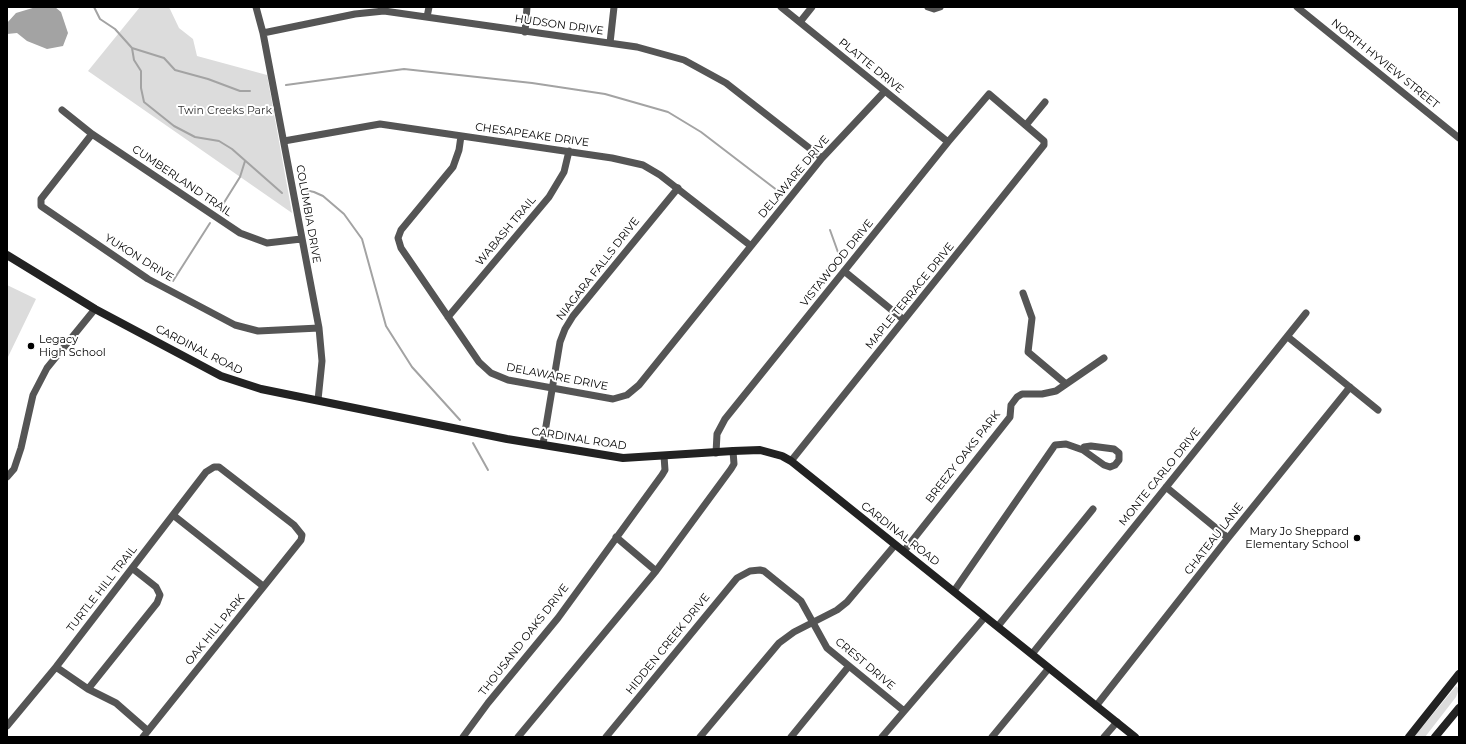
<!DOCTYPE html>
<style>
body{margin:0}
#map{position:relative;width:1466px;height:744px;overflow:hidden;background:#fff;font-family:Montserrat,sans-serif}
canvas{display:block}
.frame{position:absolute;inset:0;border:8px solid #000;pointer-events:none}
</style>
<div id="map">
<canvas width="1466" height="744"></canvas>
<div class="frame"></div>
</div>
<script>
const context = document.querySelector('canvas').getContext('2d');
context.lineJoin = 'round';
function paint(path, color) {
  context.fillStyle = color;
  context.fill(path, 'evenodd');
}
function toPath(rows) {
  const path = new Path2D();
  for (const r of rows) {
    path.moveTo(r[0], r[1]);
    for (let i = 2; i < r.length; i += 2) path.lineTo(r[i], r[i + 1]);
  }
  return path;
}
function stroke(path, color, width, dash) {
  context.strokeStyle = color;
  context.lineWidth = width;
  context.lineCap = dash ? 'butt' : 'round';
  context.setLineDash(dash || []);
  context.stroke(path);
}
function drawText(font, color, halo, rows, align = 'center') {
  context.font = font + ' Montserrat,sans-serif';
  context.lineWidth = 4;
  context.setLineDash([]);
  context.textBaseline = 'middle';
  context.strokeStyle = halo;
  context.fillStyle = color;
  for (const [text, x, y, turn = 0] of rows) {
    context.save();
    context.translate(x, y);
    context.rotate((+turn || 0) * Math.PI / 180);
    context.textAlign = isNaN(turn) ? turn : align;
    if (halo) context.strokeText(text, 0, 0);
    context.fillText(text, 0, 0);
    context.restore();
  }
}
paint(toPath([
 [140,7,169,7,179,28,193,39,197,56,267,75,292,213,88,71],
 [7,285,36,299,7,359],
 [1456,686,1459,689,1456,697,1425,737,1414,737]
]), '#dcdcdc');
paint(toPath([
 [36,7,55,7,61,12,68,33,63,46,47,49,27,41,17,33,7,34,7,23,16,13]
]), '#a3a3a3');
stroke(toPath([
 [94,7,100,19,115,29,132,48,134,60,141,71,141,88,144,102,174,126,195,137,219,141,232,149,282,193],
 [132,48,164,58,175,70,208,79,240,91,250,91],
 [286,85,404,69,532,83,605,94,668,112,701,132,782,194],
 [305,190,314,192,323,196,344,214,362,239,386,326,412,367,460,420],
 [220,209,240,177,245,161],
 [830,230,839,255],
 [173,281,210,223],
 [473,443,488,470]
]), '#a3a3a3', 2);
stroke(toPath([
 [256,7,263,33,319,328,322,361,318,400],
 [781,7,948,142],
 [928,7,934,9,940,7],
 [1297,7,1459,138],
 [427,17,429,7],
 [800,22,812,7],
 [525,32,527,7],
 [263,33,355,14,384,11,637,47,684,60,726,83,822,158],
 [610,43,614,7],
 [62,110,92,134,240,233,267,243,301,239],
 [1026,125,1045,102],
 [92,134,41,199,41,206,148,279,235,325,258,331,319,328],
 [461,136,459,150,453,167,401,230,398,238,401,248,479,362,491,373,508,380,613,399,627,395,639,385,822,158,885,91],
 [284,141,380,124,612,158,643,165,660,175,751,246],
 [844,271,904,320],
 [1023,293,1032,318,1028,352,1066,384],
 [448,317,549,197,564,172,569,151],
 [1288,337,1378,410],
 [543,444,560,342,565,329,573,316,678,188],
 [1091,446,1114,449,1119,453,1119,460,1115,465,1110,467,1104,465,1083,450,1084,447,1091,446],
 [716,453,717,434,725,419,948,142,989,94,1044,141,1044,145,791,461],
 [7,477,14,469,21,448,33,395,47,368,95,309],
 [1166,487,1228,538],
 [173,515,263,586],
 [616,537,656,571],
 [904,551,1010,417,1011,405,1017,397,1022,394,1042,394,1056,391,1104,358],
 [954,591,1055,445,1066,444,1083,450],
 [998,626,1093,509],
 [1032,654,1306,313],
 [56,667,88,689,116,703,148,731],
 [88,689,157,603,160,595,156,587,132,568],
 [1096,706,1228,538,1350,387],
 [7,726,56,667,206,472,214,467,219,467,294,525,302,535,301,540,143,737],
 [463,737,488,703,558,618,662,475,665,470,664,456],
 [518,737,656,571,731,469,734,464,733,451],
 [606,737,737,578,750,571,760,570,764,571,801,601,827,648,904,711],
 [700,737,779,643,794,632,837,610,847,602,895,545],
 [791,737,849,666],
 [882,737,985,617],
 [992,737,1049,668],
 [1104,737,1117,722]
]), '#555', 7);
stroke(toPath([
 [7,255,95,309,221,376,261,389,507,439,623,458,733,451,760,450,782,456,791,461,1135,737],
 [1409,737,1459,674],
 [1435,737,1459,708]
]), '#222', 8);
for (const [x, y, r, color] of [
 [31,346,4,"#000"],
 [1357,538,4,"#000"]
]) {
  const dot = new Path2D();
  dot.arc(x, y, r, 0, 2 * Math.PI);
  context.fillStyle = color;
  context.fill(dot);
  stroke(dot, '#fff', 1.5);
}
drawText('11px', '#000', '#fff', [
 ["HUDSON DRIVE",559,25,8],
 ["NORTH HYVIEW STREET",1385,64,39],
 ["PLATTE DRIVE",871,66,39],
 ["CHESAPEAKE DRIVE",532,135,8],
 ["DELAWARE DRIVE",794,177,-50],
 ["CUMBERLAND TRAIL",182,181,34],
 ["COLUMBIA DRIVE",308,214,80],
 ["WABASH TRAIL",506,231,-50],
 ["YUKON DRIVE",139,258,32],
 ["VISTAWOOD DRIVE",837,263,-51],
 ["NIAGARA FALLS DRIVE",598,269,-52],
 ["MAPLE TERRACE DRIVE",910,296,-51],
 ["CARDINAL ROAD",199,350,27],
 ["DELAWARE DRIVE",557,377,11],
 ["CARDINAL ROAD",579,439,9],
 ["BREEZY OAKS PARK",963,457,-52],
 ["MONTE CARLO DRIVE",1160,477,-51],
 ["CARDINAL ROAD",900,534,38],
 ["CHATEAU LANE",1214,539,-52],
 ["TURTLE HILL TRAIL",102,589,-52],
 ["OAK HILL PARK",215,630,-51],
 ["THOUSAND OAKS DRIVE",524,640,-52],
 ["HIDDEN CREEK DRIVE",668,644,-51],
 ["CREST DRIVE",865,664,40]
]);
drawText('11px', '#333', '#fff', [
 ["Twin Creeks Park",225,111]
]);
drawText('11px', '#000', '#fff', [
 ["Legacy",39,340],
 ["High School",39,353],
 ["Mary Jo Sheppard",1349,532,"right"],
 ["Elementary School",1349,545,"right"]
], 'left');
</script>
